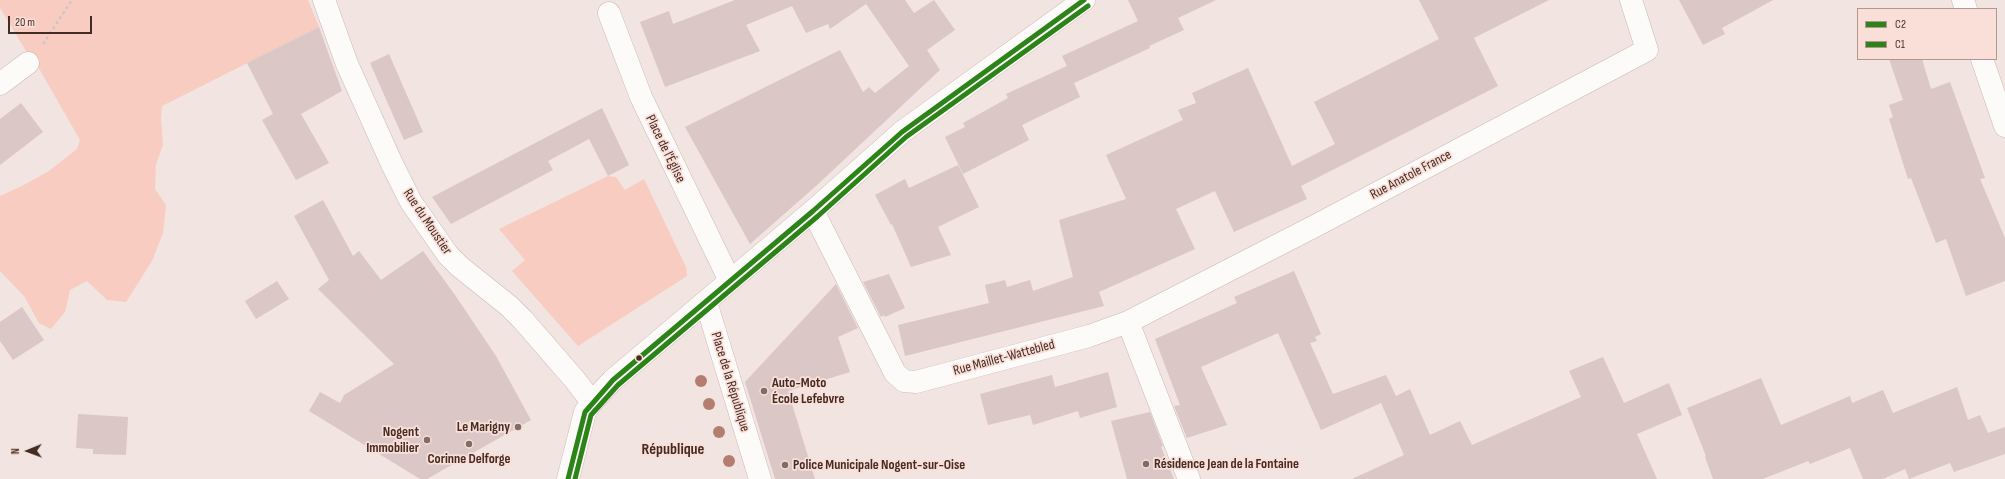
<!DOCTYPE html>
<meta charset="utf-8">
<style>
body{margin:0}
#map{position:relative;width:2005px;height:479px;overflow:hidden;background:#f2e4e0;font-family:"Sofia Sans Condensed",sans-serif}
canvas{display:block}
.legend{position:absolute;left:1857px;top:8px;width:140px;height:52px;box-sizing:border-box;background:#fadfd8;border:1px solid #b19790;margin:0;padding:5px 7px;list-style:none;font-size:12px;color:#442c25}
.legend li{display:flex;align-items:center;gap:8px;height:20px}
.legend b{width:20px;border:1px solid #b19790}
.north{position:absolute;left:8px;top:431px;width:40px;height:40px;-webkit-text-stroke:3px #fadfd8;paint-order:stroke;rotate:269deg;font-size:11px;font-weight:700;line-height:16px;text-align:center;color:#442c25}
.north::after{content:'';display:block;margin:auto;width:14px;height:18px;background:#442c25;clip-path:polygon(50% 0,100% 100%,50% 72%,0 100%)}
.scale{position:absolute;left:8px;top:16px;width:84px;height:18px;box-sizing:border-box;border:2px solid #442c25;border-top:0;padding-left:5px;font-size:12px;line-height:14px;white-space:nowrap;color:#442c25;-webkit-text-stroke:3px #fadfd8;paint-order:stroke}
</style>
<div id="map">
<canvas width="2005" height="479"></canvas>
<ul class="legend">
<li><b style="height:5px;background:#2c8317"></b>C2</li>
<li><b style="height:5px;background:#2c8317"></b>C1</li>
</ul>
<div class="north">N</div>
<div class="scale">20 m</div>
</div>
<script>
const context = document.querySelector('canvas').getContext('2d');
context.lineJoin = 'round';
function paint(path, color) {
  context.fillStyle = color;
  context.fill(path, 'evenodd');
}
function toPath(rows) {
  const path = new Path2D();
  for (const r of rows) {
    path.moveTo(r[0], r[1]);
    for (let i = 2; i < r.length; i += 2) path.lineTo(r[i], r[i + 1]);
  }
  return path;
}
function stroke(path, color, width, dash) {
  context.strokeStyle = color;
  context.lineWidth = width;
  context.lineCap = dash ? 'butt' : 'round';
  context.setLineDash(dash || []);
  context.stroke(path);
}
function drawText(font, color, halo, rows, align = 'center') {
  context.font = font + ' "Sofia Sans Condensed",sans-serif';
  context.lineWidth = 3.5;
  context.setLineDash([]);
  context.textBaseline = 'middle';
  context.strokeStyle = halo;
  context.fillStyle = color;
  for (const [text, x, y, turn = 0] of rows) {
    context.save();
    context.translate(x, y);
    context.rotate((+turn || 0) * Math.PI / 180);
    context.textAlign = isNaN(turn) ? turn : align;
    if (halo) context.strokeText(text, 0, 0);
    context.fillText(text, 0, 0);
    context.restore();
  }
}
paint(toPath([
 [0,0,308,0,319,27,162,106,161,118,163,145,156,164,155,189,166,205,163,233,152,261,126,302,107,300,87,281,70,290,65,312,51,329,39,323,24,296,0,271,0,196,22,186,49,171,77,149,80,140,37,65,26,51,0,8],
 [608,176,616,177,625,190,644,179,686,267,687,276,578,346,512,271,525,260,499,229]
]), '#f8ccc0');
paint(toPath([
 [735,0,905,0,914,13,934,0,955,30,927,50,940,70,816,186,750,244,685,127,840,50,863,92,869,87,875,93,909,66,866,4,830,29,828,24,806,33,792,6,746,25,760,51,665,87,640,22,669,11,673,24],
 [1128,0,1216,0,1178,18,1184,30,1149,46,1150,48,1074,83,1080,97,1022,125,1029,140,963,174,945,137,965,127,963,123,1008,98,1006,94,1067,66,1062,56,1138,21],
 [1419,0,1549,0,1474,38,1498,86,1301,186,1307,199,1234,232,1215,191,1176,209,1195,249,1099,292,1104,306,905,356,898,325,989,303,985,285,1005,280,1007,287,1030,280,1033,291,1073,277,1059,220,1126,199,1106,155,1183,120,1178,110,1196,103,1192,93,1248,68,1292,166,1335,144,1314,102,1439,39],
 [1679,0,1773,0,1722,28,1725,34,1703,45],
 [319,27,342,91,301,114,329,163,296,180,262,120,273,114,247,63],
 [389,54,423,132,404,140,370,63],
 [1889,59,1922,59,1931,89,1950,82,1985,178,1980,179,2005,238,2005,281,1966,296,1946,239,1936,243,1911,178,1908,179,1889,119,1893,117,1889,105,1903,100],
 [21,103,43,132,0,165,0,119],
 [602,108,629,165,608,176,589,139,548,161,553,170,451,224,432,197],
 [958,165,979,207,938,227,951,255,911,267,892,224,891,225,875,195,905,179,909,188],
 [323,200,353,256,359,251,381,280,423,251,455,295,496,356,531,420,427,479,420,479,309,411,320,392,340,403,344,395,394,364,318,289,329,280,294,216],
 [1294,271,1321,334,1315,337,1317,341,1310,343,1333,394,1386,375,1396,396,1410,389,1430,435,1460,421,1472,445,1581,397,1569,371,1603,357,1624,403,1669,383,1682,415,1637,434,1657,479,1352,479,1404,455,1381,403,1321,430,1278,333,1201,367,1227,425,1187,438,1174,406,1180,405,1155,339,1237,303,1234,297],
 [889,274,905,308,885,317,884,315,881,317,863,282],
 [277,281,289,299,256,319,245,301],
 [836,284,858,328,838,337,850,372,788,391,815,479,775,479,745,382],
 [22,307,44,340,13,360,0,341,0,322],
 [1108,372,1117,407,1080,418,1078,411,1033,425,1030,415,988,425,980,394,1052,375,1055,387],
 [1761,378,1781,425,1850,396,1852,403,1883,390,1893,413,1957,387,1968,420,1980,415,1988,433,2005,427,2005,454,1954,472,1950,463,1909,479,1905,469,1883,479,1863,479,1850,448,1810,464,1808,461,1763,479,1713,479,1705,457,1706,456,1687,408],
 [1150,412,1163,446,1161,447,1174,479,1127,479,1111,421],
 [78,414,128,417,126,455,93,454,93,449,76,448]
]), '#dac7c6');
const minor = toPath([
 [324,0,347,64,392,164,411,202,448,255,459,266,509,306,523,320,575,380,592,402],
 [1963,0,1966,9],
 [609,13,641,97,730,281],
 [1982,59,2005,126],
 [0,84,28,63],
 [813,211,895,373,904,381,916,382,1089,336,1128,322,1189,479],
 [706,302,760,479],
 [1128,322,1315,226,1647,50,1631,0],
 [568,479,585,412,592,402,613,380,813,211,902,132,1084,0]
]);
stroke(minor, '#cab9b3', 23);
stroke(toPath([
 [43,44,72,0]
]), '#cec6c4', 2.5, [3, 3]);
stroke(minor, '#fdfbfa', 22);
stroke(toPath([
 [568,479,585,412,613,380,813,211,902,132,1084,0]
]), '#2c8317', 5);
stroke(toPath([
 [575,479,591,415,618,385,818,216,906,137,1088,6]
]), '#2c8317', 5);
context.fillStyle = '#b37e6f';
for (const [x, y] of [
 [701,381],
 [709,404],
 [719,432],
 [729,461]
]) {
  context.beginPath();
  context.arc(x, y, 6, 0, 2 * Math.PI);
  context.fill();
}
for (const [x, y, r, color] of [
 [639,358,3.5,"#442c25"],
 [764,391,4,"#816c66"],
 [518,427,4,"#816c66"],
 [427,440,4,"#816c66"],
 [469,444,4,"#816c66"],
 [1146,464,4,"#816c66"],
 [785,465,4,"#816c66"]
]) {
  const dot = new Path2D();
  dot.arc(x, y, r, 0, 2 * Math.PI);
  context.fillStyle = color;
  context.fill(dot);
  stroke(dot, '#fadfd8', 1.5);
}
drawText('14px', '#442c25', '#fadfd8', [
 ["Place de l'Église",665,149,64],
 ["Rue Anatole France",1411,175,-28],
 ["Rue du Moustier",427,222,56],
 ["Rue Maillet-Wattebled",1004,358,-15],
 ["Place de la République",730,382,73]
]);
drawText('bold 14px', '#442c25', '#fadfd8', [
 ["Auto-Moto",772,383],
 ["École Lefebvre",772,399],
 ["Le Marigny",510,427,"right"],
 ["Nogent",419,432,"right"],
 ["Immobilier",419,448,"right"],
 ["Corinne Delforge",469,459,"center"],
 ["Résidence Jean de la Fontaine",1154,464],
 ["Police Municipale Nogent-sur-Oise",793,465]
], 'left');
drawText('bold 16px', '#442c25', '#fadfd8', [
 ["République",673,450]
]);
</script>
